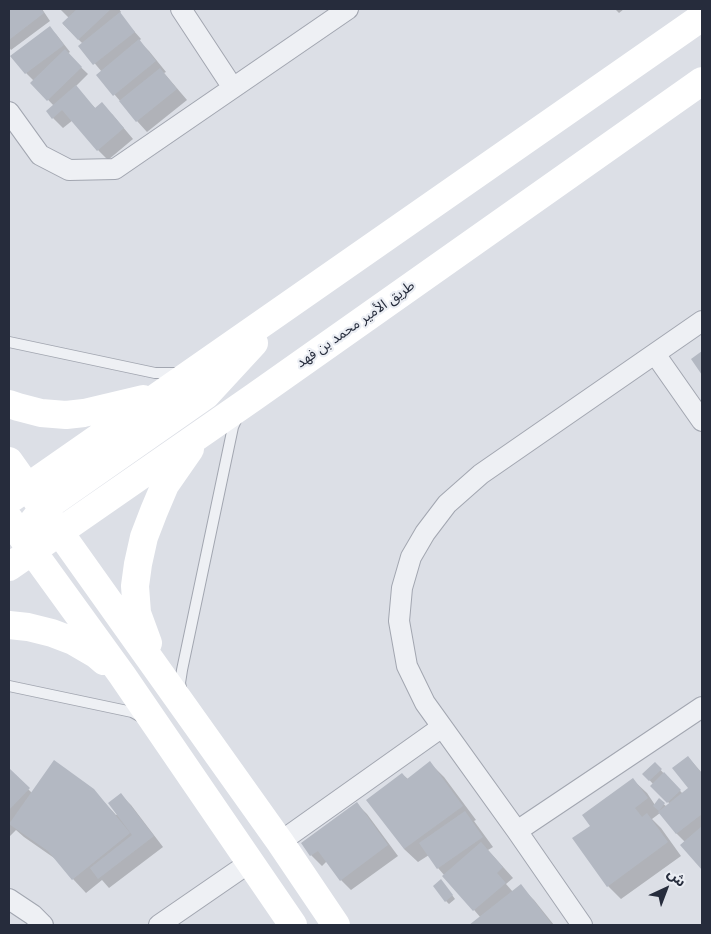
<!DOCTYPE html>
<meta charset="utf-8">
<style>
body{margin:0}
#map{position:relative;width:711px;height:934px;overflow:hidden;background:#dcdfe6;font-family:"Nunito Sans","Noto Sans Arabic",sans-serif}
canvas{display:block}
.frame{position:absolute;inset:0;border:10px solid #262c3c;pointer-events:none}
.north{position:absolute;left:641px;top:864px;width:50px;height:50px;-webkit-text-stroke:4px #ebeef4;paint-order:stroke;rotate:43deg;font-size:14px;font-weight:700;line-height:20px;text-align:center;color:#262c3c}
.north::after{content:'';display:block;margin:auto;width:18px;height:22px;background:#262c3c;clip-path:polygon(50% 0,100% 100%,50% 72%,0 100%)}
</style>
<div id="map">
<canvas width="711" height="934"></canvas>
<div class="frame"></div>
<div class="north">ش</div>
</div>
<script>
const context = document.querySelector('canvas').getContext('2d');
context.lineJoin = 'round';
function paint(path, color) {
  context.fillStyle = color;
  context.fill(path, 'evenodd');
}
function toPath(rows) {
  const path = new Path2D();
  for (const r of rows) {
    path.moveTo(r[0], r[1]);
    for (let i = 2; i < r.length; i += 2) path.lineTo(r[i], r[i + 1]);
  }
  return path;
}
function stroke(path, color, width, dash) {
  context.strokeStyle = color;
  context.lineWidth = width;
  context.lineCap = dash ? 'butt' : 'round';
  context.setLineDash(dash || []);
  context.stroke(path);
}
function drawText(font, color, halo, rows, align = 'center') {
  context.font = font + ' "Nunito Sans","Noto Sans Arabic",sans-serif';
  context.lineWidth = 4.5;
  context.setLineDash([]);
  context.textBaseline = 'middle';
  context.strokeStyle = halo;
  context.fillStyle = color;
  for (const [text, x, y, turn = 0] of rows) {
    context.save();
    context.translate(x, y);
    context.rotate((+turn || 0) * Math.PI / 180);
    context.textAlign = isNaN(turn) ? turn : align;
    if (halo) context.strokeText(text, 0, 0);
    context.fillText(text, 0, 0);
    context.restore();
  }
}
paint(toPath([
 [9,9,42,9,50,21,11,50,9,47],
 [60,9,119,9,121,12,119,14,141,39,139,41,149,51,166,72,164,73,187,100,147,132,137,121,98,75,102,72,80,46,83,44,63,24,69,18],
 [615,9,624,9,619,13],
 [49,28,56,34,70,52,67,54,88,74,75,87,96,109,112,114,133,139,108,160,98,150,73,120,63,128,53,118,54,106,32,83,34,81,26,73],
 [688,757,702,773,702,868,682,845,685,842,677,834,660,813,652,819,661,828,681,856,621,899,608,886,592,826,633,780,647,793,655,805,659,800,667,807,670,804,652,786,653,784,644,774,655,764,683,794,690,789],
 [430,763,444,777,476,820,474,821,493,847,488,850,513,878,506,884,513,892,520,886,534,900,554,925,471,925,481,918,438,868,429,855,418,862,404,849,402,774,408,779],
 [9,770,32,793,93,790,116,815,118,814,121,795,131,805,163,847,109,888,102,880,86,893,73,879,57,860,24,837,16,830,9,837],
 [357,804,367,814,398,856,351,890,341,880,327,861,322,866,311,855],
 [444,884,455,899,449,904,446,901]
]), '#0003');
paint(toPath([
 [9,9,41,9,44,13,9,40],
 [77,9,111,9,78,40,62,23],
 [120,12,135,32,93,65,78,46],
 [50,26,64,45,25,74,10,56],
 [139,39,156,61,113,96,96,75],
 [65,49,82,67,47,101,30,83],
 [160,68,177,89,136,122,119,101],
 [76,85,95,108,102,102,124,128,97,151,62,110,52,119,46,111],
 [702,351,702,375,691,359],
 [688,756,702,774,702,814,676,834,658,812,688,788,672,768],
 [54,760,94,789,130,833,72,880,48,851,9,824],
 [430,761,463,806,404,849,366,800,402,773,407,779],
 [655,762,662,769,649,781,642,774],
 [9,768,30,788,9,810],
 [664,772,681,790,667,803,650,786],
 [633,778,648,798,635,808,642,817,647,813,668,842,607,887,572,838,590,826,582,815],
 [121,793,154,836,98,879,90,868,132,835,108,803],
 [659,798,665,803,659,811,653,806],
 [357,802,388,845,340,881,318,851,310,856,301,843],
 [465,811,483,837,437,869,419,843],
 [702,826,702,870,680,845],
 [481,842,503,867,497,873,506,883,473,911,442,876],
 [441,879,453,895,445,902,433,886],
 [521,884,551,923,549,925,469,925]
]), '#b3b8c2');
const lane = toPath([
 [9,342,155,373,179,373],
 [9,686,132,712,141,717],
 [182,692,180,683,182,670,233,427,238,416]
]);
const street = toPath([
 [181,9,233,88],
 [9,112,40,155,69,170,115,169,348,9],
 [655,354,702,421],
 [517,831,702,707],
 [280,842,442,727],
 [9,899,33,915,43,925],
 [159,925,249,863],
 [582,925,517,831,425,703,407,666,399,621,402,588,411,557,425,533,447,504,481,474,702,321]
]);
stroke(lane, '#a2a6b0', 12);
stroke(street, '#a2a6b0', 22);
stroke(lane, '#eef0f4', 10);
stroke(street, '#eef0f4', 20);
stroke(toPath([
 [9,404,18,407,41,413,66,415,84,413,143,399],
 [9,461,280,842,336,925],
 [9,500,702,17],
 [9,519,122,675,293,925],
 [32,523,43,509,206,395,254,343],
 [9,567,254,397,702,81],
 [9,625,28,627,52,633,73,641,97,655,104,661],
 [148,643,137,613,135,586,138,564,144,537,154,511,165,485,190,449]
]), '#fff', 28);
drawText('14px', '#262c3c', '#ebeef4', [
 ["طريق الأمير محمد بن فهد",356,325,-35]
]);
</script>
